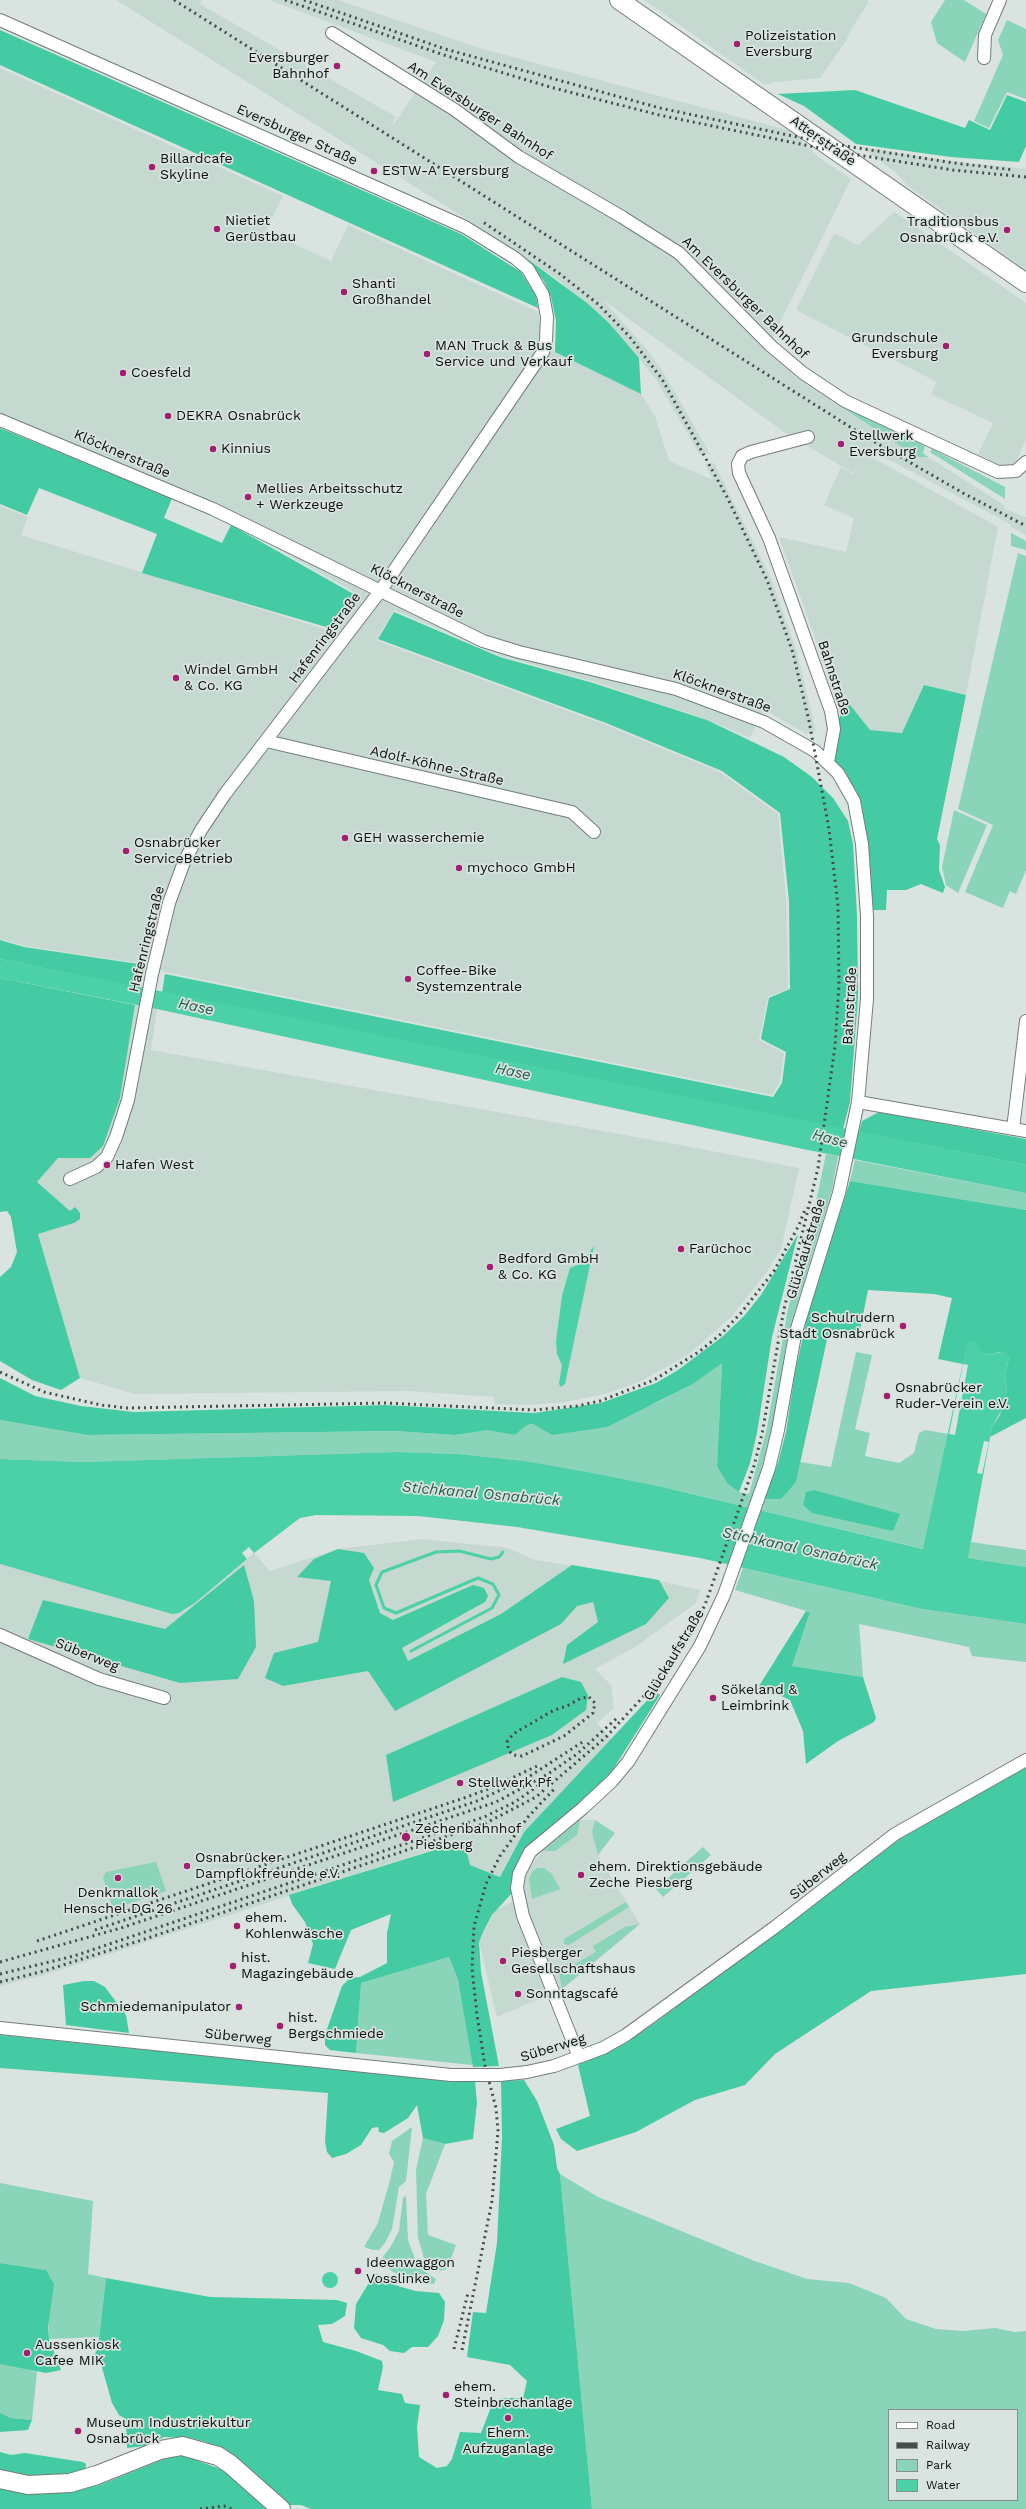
<!DOCTYPE html>
<meta charset="utf-8">
<style>
body{margin:0}
#map{position:relative;width:1026px;height:2509px;overflow:hidden;background:#d9e3df;font-family:"Work Sans",sans-serif}
canvas{display:block}
.legend{position:absolute;left:888px;top:2409px;width:130px;height:92px;box-sizing:border-box;background:#d9e3df;border:1px solid #878e8b;margin:0;padding:5px 7px;list-style:none;font-size:12px;color:#0b0f0d}
.legend li{display:flex;align-items:center;gap:8px;height:20px}
.legend b{width:20px;border:1px solid #878e8b}
</style>
<div id="map">
<canvas width="1026" height="2509"></canvas>
<ul class="legend">
<li><b style="height:5px;background:#fff"></b>Road</li>
<li><b style="height:5px;background:#464c49"></b>Railway</li>
<li><b style="height:11px;background:#8ad4b9"></b>Park</li>
<li><b style="height:11px;background:#4cd0a8"></b>Water</li>
</ul>
</div>
<script>
const context = document.querySelector('canvas').getContext('2d');
context.lineJoin = 'round';
function paint(path, color) {
  context.fillStyle = color;
  context.fill(path, 'evenodd');
}
function toPath(rows) {
  const path = new Path2D();
  for (const r of rows) {
    if (r.length === 3) {
      path.moveTo(r[0] + r[2], r[1]);
      path.arc(r[0], r[1], r[2], 0, 2 * Math.PI);
      continue;
    }
    path.moveTo(r[0], r[1]);
    for (let i = 2; i < r.length; i += 2) path.lineTo(r[i], r[i + 1]);
  }
  return path;
}
function stroke(path, color, width, dash) {
  context.strokeStyle = color;
  context.lineWidth = width;
  context.lineCap = dash ? 'butt' : 'round';
  context.setLineDash(dash || []);
  context.stroke(path);
}
function drawText(font, color, halo, rows, align = 'center') {
  context.font = font + ' "Work Sans",sans-serif';
  context.lineWidth = 3.5;
  context.setLineDash([]);
  context.textBaseline = 'middle';
  context.strokeStyle = halo;
  context.fillStyle = color;
  for (const [text, x, y, turn = 0] of rows) {
    context.save();
    context.translate(x, y);
    context.rotate((+turn || 0) * Math.PI / 180);
    context.textAlign = isNaN(turn) ? turn : align;
    if (halo) context.strokeText(text, 0, 0);
    context.fillText(text, 0, 0);
    context.restore();
  }
}
paint(toPath([
 [116,0,202,0,200,4,396,117,392,123,394,124,436,62,269,0,338,0,479,48,791,131,820,158,851,179,766,351,797,378,917,457,928,457,1004,505,1005,509,1026,517,1026,535,1011,527,1010,524,869,449,853,473,784,432,603,300,649,352,665,375,710,454,700,455,657,381,639,358,609,323,558,280,468,220],
 [644,0,867,0,869,2,852,28,846,41,820,78,774,82,765,85],
 [0,68,283,196,266,231,331,261,348,225,538,312,541,329,539,344,641,394,655,416,669,461,713,480,705,464,714,463,771,578,797,652,816,732,807,734,763,709,750,738,706,719,594,682,499,655,394,610,376,640,606,725,720,772,778,814,786,899,788,989,768,997,759,1040,784,1053,780,1082,772,1095,165,972,145,964,25,946,0,939,0,506,28,517,21,535,334,632,359,595,232,523,0,426],
 [861,147,958,162,1026,169,1026,270,908,186,894,171],
 [894,212,1026,303,1026,439,1015,465,999,465,978,454,993,423,931,394,937,382,796,310,834,233,858,245],
 [866,454,998,527,966,695,924,685,902,733,870,730,847,701,841,711,779,537,846,552,854,518,824,505,841,467,853,474],
 [135,1005,157,1009,151,1050,686,1146,799,1168,781,1249,766,1273,731,1317,689,1354,639,1382,608,1393,566,1402,529,1405,494,1404,494,1397,409,1391,134,1394,80,1378,38,1234,74,1223,70,1211,37,1182,58,1158,90,1158,120,1098],
 [423,1539,508,1548,535,1560,627,1574,700,1590,695,1604,635,1647,595,1669,611,1685,614,1708,597,1723,612,1739,524,1832,500,1877,470,1865,464,1841,387,1864,45,1975,0,1986,0,1564,170,1613,186,1610,254,1553,270,1571,338,1549],
 [580,1820,595,1820,592,1832,600,1859,640,1924,562,1989,497,2017,479,1942,484,1930,496,1910,524,1896,525,1879,533,1862,543,1851]
]), '#c6d9d1');
paint(toPath([
 [945,0,964,0,986,14,965,62,937,43,931,22],
 [1007,20,1026,29,1026,99,1007,92,989,128,974,121,1003,55,998,40],
 [834,402,925,446,923,453,928,457,917,457],
 [932,449,1005,487,1005,499,930,452],
 [1011,533,1026,541,1026,550,1011,546],
 [1018,553,1026,556,1026,870,1016,894,1010,891,1003,908,965,892,993,825,958,809],
 [954,810,987,825,958,893,946,885,942,867],
 [826,1154,838,1156,832,1190,795,1311,787,1340,772,1429,754,1496,796,1482,800,1462,831,1467,856,1352,872,1355,855,1429,870,1433,865,1456,899,1463,914,1453,919,1433,925,1430,949,1434,924,1549,658,1486,525,1461,458,1454,397,1452,84,1462,0,1459,0,1420,87,1435,395,1431,455,1435,487,1429,515,1435,527,1425,534,1424,552,1435,654,1404,693,1384,722,1362,717,1466,739,1492,749,1494,767,1428,788,1309,812,1221],
 [855,1160,1026,1193,1026,1210,850,1181],
 [971,1542,1026,1550,1026,1567,968,1558],
 [743,1568,922,1609,1026,1624,1026,1662,972,1656,969,1647,859,1624,863,1677,792,1666,810,1612,735,1590],
 [580,1820,577,1835,555,1851,543,1851],
 [595,1820,615,1833,598,1855,592,1832],
 [703,1847,711,1855,663,1897,656,1889],
 [156,1862,166,1891,113,1909,103,1877,106,1872],
 [537,1868,544,1868,551,1873,560,1889,532,1899,529,1879,532,1872],
 [626,1902,629,1907,569,1945,564,1944,564,1939],
 [640,1924,562,1989,559,1974,570,1960,573,1965,596,1952,593,1946,625,1927],
 [449,1957,458,1980,473,2065,356,2053,361,1983],
 [412,2127,406,2181,399,2187,392,2229,385,2243,379,2250,373,2250,364,2247,378,2223,390,2180,394,2162,389,2154,392,2141],
 [423,2138,445,2144,426,2194,428,2235,456,2245,447,2269,440,2271,424,2258,418,2238,416,2170],
 [560,2174,598,2197,752,2260,807,2279,849,2283,886,2298,906,2319,936,2329,963,2331,995,2328,1015,2332,1026,2331,1026,2509,592,2509],
 [889,2410,1017,2410,1017,2500,889,2500],
 [0,2183,93,2201,88,2274,106,2278,99,2337,49,2339,46,2270,0,2263],
 [406,2195,408,2240,418,2267,436,2279,434,2284,416,2283,393,2272,380,2261,391,2246,399,2231,403,2198],
 [0,2364,20,2366,37,2372,32,2420,11,2418,0,2413]
]), '#8ad4b9');
paint(toPath([
 [0,30,461,234,521,272,536,296,538,308,0,65],
 [855,90,965,128,969,120,990,130,1007,95,1026,102,1026,146,1019,162,951,157,856,144,804,106,778,94],
 [526,258,587,303,609,323,639,358,641,394,555,352,556,321,551,297,544,281],
 [0,428,172,498,164,518,222,543,231,525,357,596,333,629,142,573,157,534,39,488,27,515,0,504],
 [394,612,500,657,593,683,707,720,784,757,812,777,833,798,848,821,853,844,857,916,858,997,850,1102,843,1129,162,993,165,974,773,1097,782,1083,786,1052,761,1039,769,998,790,989,789,901,780,813,722,771,606,723,378,639],
 [924,685,966,695,937,839,940,845,939,870,945,887,943,893,921,884,906,890,887,890,886,910,867,910,859,816,828,762,834,729,847,701,870,730,902,733],
 [0,940,24,947,145,965,140,988,0,959],
 [0,978,135,1005,120,1098,103,1146,90,1158,58,1158,37,1182,70,1211,75,1207,80,1213,80,1219,74,1223,38,1234,80,1378,61,1390,32,1380,0,1361,0,1277,11,1267,17,1252,11,1217,7,1211,0,1212],
 [879,1112,1026,1139,1026,1165,859,1132,862,1121],
 [850,1181,1026,1210,1026,1418,990,1437,992,1427,1000,1415,1007,1389,1005,1375,1009,1358,1000,1352,990,1355,981,1352,967,1344,963,1364,938,1359,952,1298,934,1294,868,1290,858,1340,828,1335,796,1482,781,1499,764,1499,778,1463,786,1432,795,1373,808,1313],
 [798,1234,772,1337,757,1433,750,1463,739,1492,728,1484,717,1466,722,1363,693,1384,607,1427,552,1435,533,1424,527,1425,515,1435,487,1430,455,1435,395,1431,87,1435,0,1420,0,1378,35,1396,81,1406,134,1412,385,1405,534,1413,601,1403,656,1383,678,1370,722,1337,744,1316,761,1295],
 [814,1490,900,1514,893,1531,812,1513,803,1505,806,1492],
 [338,1549,364,1553,374,1568,369,1580,380,1613,393,1620,473,1585,484,1588,488,1596,485,1602,402,1648,408,1661,501,1614,572,1565,659,1580,669,1598,646,1624,563,1664,567,1645,598,1622,593,1602,577,1606,561,1624,395,1711,368,1671,283,1686,265,1678,274,1653,318,1642,331,1581,297,1577,314,1559],
 [244,1565,254,1601,256,1647,238,1679,180,1683,28,1639,43,1600,165,1629],
 [806,1611,810,1612,792,1666,863,1677,876,1718,874,1722,838,1741,806,1764,803,1731,790,1700,759,1686],
 [562,1677,581,1682,588,1695,586,1710,552,1735,393,1802,386,1755],
 [655,1692,660,1695,607,1779,527,1848,513,1874,511,1894,492,1915,484,1930,479,1942,481,1972,499,2066,473,2067,458,1980,449,1957,361,1983,356,2053,330,2050,325,2045,325,2035,342,1986,350,1978,360,1977,387,1963,387,1933,391,1914,351,1930,335,1969,308,1963,313,1944,305,1922,292,1904,289,1895,464,1841,470,1865,500,1877,524,1832],
 [1026,1767,1026,1974,871,1991,775,2054,745,2085,695,2100,636,2132,577,2151,561,2139,556,2129,590,2116,578,2065,624,2044,655,2023,900,1839],
 [84,1981,94,1981,105,1987,126,2015,129,2033,66,2025,63,1985],
 [0,2035,453,2081,475,2081,477,2103,473,2139,445,2144,423,2138,417,2105,408,2118,384,2133,379,2132,378,2127,372,2128,361,2145,346,2154,332,2158,327,2152,325,2142,328,2093,0,2068],
 [524,2080,537,2101,554,2145,557,2168,560,2174,592,2509,311,2509,301,2505,287,2505,253,2472,235,2458,206,2442,191,2438,164,2437,145,2446,127,2448,126,2419,119,2415,112,2403,101,2364,94,2357,98,2347,106,2278,210,2297,337,2300,347,2303,345,2316,332,2324,318,2325,323,2342,356,2351,382,2361,383,2367,378,2390,402,2394,405,2403,420,2405,417,2427,419,2457,437,2468,447,2466,452,2459,460,2432,481,2433,493,2402,502,2398,523,2398,527,2381,510,2365,467,2357,473,2312,486,2313,497,2243,502,2137,501,2081],
 [0,2263,46,2270,54,2284,48,2327,49,2339,61,2370,46,2373,0,2364],
 [375,2273,395,2285,415,2291,439,2293,445,2302,444,2320,438,2336,428,2347,412,2347,404,2353,390,2351,383,2345,361,2338,354,2328,356,2304],
 [0,2413,11,2418,32,2420,28,2430,0,2432],
 [0,2452,11,2455,25,2453,83,2462,86,2464,85,2474,54,2480,0,2474],
 [182,2455,223,2470,241,2483,267,2509,0,2509,0,2489,27,2494,72,2492,102,2484,164,2459]
]), '#45cba3');
paint(toPath([
 [0,959,1026,1165,1026,1193,803,1149,157,1009,0,978],
 [594,1246,565,1384,561,1387,559,1384,562,1365,557,1354,556,1341,562,1296,570,1268,582,1263],
 [971,1340,976,1342,981,1352,990,1355,1006,1351,1009,1358,1005,1375,1007,1389,1006,1402,992,1427,968,1558,1026,1567,1026,1624,922,1609,700,1558,517,1527,418,1516,316,1515,300,1518,254,1553,249,1547,242,1553,247,1559,195,1603,179,1613,172,1614,0,1564,0,1459,84,1462,397,1452,458,1454,525,1461,592,1473,658,1486,923,1549,967,1344],
 [330,2280,8]
]), '#4cd0a8');
paint(toPath([
 [963,1364,968,1365,955,1435,949,1434],
 [984,1441,989,1442,982,1474,977,1473]
]), '#d9e3df');
stroke(toPath([
 [411,1651,492,1608,499,1595,493,1584,478,1578,396,1613,384,1608,376,1585,382,1572,436,1552,459,1551,491,1559,499,1557,503,1552]
]), '#4cd0a8', 3);
const street = toPath([
 [0,20,465,227,515,258,528,269,543,295,547,317,546,340,543,352,535,364,381,590,225,794,201,830,184,862,169,903,152,974,128,1100,116,1137,107,1157,96,1167,70,1179],
 [332,33,455,110,519,157,622,217,679,253,771,346,803,373,845,401,998,472,1016,471,1026,462],
 [984,58,985,35,1000,0],
 [0,420,213,509,483,641,519,652,676,689,764,722,815,751,838,773,854,801,862,844,867,916,867,999,858,1102,839,1193,795,1335,778,1430,769,1468,724,1595,700,1646,628,1762,612,1781,583,1808,530,1852,519,1874,517,1888,523,1916,579,2057],
 [808,437,751,452,742,456,738,464,739,473,769,538,831,711,834,729,828,762],
 [266,741,572,812,594,832],
 [858,1102,1026,1131],
 [1013,1129,1026,1021],
 [0,1635,99,1679,164,1698],
 [0,2028,451,2075,474,2075],
 [500,2075,527,2072,554,2066,603,2048,626,2035,775,1927,895,1834,1026,1760]
]);
const secondary = toPath([
 [619,0,1026,283],
 [0,2479,28,2485,70,2483,97,2475,160,2450,182,2446,218,2456,230,2464,281,2509]
]);
stroke(street, '#747d7a', 14);
stroke(secondary, '#747d7a', 20);
stroke(street, '#fff', 12);
stroke(secondary, '#fff', 18);
stroke(toPath([
 [174,0,866,437,963,493,1026,526],
 [285,0,444,55,550,87,659,115,839,152,953,170,1026,177],
 [304,0,445,49,660,108,826,143,954,163,1014,170],
 [0,1372,44,1392,101,1405,127,1408,385,1403,534,1410,577,1406,600,1401,654,1380,700,1351,721,1334,741,1313,774,1271,799,1225,806,1207],
 [589,1697,595,1703,593,1713,564,1736,522,1756,513,1755,509,1751,507,1742,513,1734,554,1710,567,1706,581,1698,589,1697],
 [95,1930,477,1801,527,1778,584,1741],
 [37,1941,464,1798,491,1788,537,1766],
 [0,1962,121,1928,496,1802,548,1774,577,1754,617,1718],
 [0,1974,74,1956,484,1817,515,1802,545,1781],
 [0,1982,44,1971,148,1938,486,1823,536,1797,606,1737,654,1685,687,1640,705,1605,754,1466,762,1434,784,1309,818,1168,835,1046,839,984,838,906,829,829,809,721,793,653,767,580,727,497,662,379,629,336,598,304,560,274,483,222],
 [454,2349,468,2293],
 [462,2350,492,2201,498,2131,496,2108,485,2066,477,2015,472,1968,474,1926,486,1884,500,1856,528,1817,556,1787],
 [200,2509,224,2506,232,2509]
]), '#464c49', 3, [2, 4]);
const streetBridge = toPath([
 [474,2075,500,2075]
]);
stroke(streetBridge, '#747d7a', 14, []);
stroke(streetBridge, '#fff', 12);
for (const [x, y, r, color] of [
 [737,44,4,"#a21f6e"],
 [337,66,4,"#a21f6e"],
 [152,167,4,"#a21f6e"],
 [374,171,4,"#a21f6e"],
 [217,229,4,"#a21f6e"],
 [1007,230,4,"#a21f6e"],
 [344,292,4,"#a21f6e"],
 [946,346,4,"#a21f6e"],
 [427,354,4,"#a21f6e"],
 [123,373,4,"#a21f6e"],
 [168,416,4,"#a21f6e"],
 [841,444,4,"#a21f6e"],
 [213,449,4,"#a21f6e"],
 [248,497,4,"#a21f6e"],
 [176,678,4,"#a21f6e"],
 [345,838,4,"#a21f6e"],
 [126,851,4,"#a21f6e"],
 [459,868,4,"#a21f6e"],
 [408,979,4,"#a21f6e"],
 [107,1165,4,"#a21f6e"],
 [681,1249,4,"#a21f6e"],
 [490,1267,4,"#a21f6e"],
 [903,1326,4,"#a21f6e"],
 [887,1396,4,"#a21f6e"],
 [713,1698,4,"#a21f6e"],
 [460,1783,4,"#a21f6e"],
 [406,1837,5,"#a21f6e"],
 [187,1866,4,"#a21f6e"],
 [581,1875,4,"#a21f6e"],
 [118,1878,4,"#a21f6e"],
 [237,1926,4,"#a21f6e"],
 [503,1961,4,"#a21f6e"],
 [233,1966,4,"#a21f6e"],
 [518,1994,4,"#a21f6e"],
 [239,2007,4,"#a21f6e"],
 [280,2026,4,"#a21f6e"],
 [358,2271,4,"#a21f6e"],
 [27,2353,4,"#a21f6e"],
 [446,2395,4,"#a21f6e"],
 [508,2418,4,"#a21f6e"],
 [78,2431,4,"#a21f6e"]
]) {
  const dot = new Path2D();
  dot.arc(x, y, r, 0, 2 * Math.PI);
  context.fillStyle = color;
  context.fill(dot);
  stroke(dot, '#d9e3df', 1.5);
}
drawText('14px', '#0b0f0d', '#d9e3df', [
 ["Polizeistation",745,36],
 ["Eversburg",745,52],
 ["Eversburger",329,58,"right"],
 ["Bahnhof",329,74,"right"],
 ["Billardcafe",160,159],
 ["Skyline",160,175],
 ["ESTW-A Eversburg",382,171],
 ["Nietiet",225,221],
 ["Gerüstbau",225,237],
 ["Traditionsbus",999,222,"right"],
 ["Osnabrück e.V.",999,238,"right"],
 ["Shanti",352,284],
 ["Großhandel",352,300],
 ["Grundschule",938,338,"right"],
 ["Eversburg",938,354,"right"],
 ["MAN Truck & Bus",435,346],
 ["Service und Verkauf",435,362],
 ["Coesfeld",131,373],
 ["DEKRA Osnabrück",176,416],
 ["Stellwerk",849,436],
 ["Eversburg",849,452],
 ["Kinnius",221,449],
 ["Mellies Arbeitsschutz",256,489],
 ["+ Werkzeuge",256,505],
 ["Windel GmbH",184,670],
 ["& Co. KG",184,686],
 ["GEH wasserchemie",353,838],
 ["Osnabrücker",134,843],
 ["ServiceBetrieb",134,859],
 ["mychoco GmbH",467,868],
 ["Coffee-Bike",416,971],
 ["Systemzentrale",416,987],
 ["Hafen West",115,1165],
 ["Farüchoc",689,1249],
 ["Bedford GmbH",498,1259],
 ["& Co. KG",498,1275],
 ["Schulrudern",895,1318,"right"],
 ["Stadt Osnabrück",895,1334,"right"],
 ["Osnabrücker",895,1388],
 ["Ruder-Verein e.V.",895,1404],
 ["Sökeland &",721,1690],
 ["Leimbrink",721,1706],
 ["Stellwerk Pf",468,1783],
 ["Zechenbahnhof",415,1829],
 ["Piesberg",415,1845],
 ["Osnabrücker",195,1858],
 ["Dampflokfreunde e.V.",195,1874],
 ["ehem. Direktionsgebäude",589,1867],
 ["Zeche Piesberg",589,1883],
 ["Denkmallok",118,1893,"center"],
 ["Henschel DG 26",118,1909,"center"],
 ["ehem.",245,1918],
 ["Kohlenwäsche",245,1934],
 ["Piesberger",511,1953],
 ["Gesellschaftshaus",511,1969],
 ["hist.",241,1958],
 ["Magazingebäude",241,1974],
 ["Sonntagscafé",526,1994],
 ["Schmiedemanipulator",231,2007,"right"],
 ["hist.",288,2018],
 ["Bergschmiede",288,2034],
 ["Ideenwaggon",366,2263],
 ["Vosslinke",366,2279],
 ["Aussenkiosk",35,2345],
 ["Cafee MIK",35,2361],
 ["ehem.",454,2387],
 ["Steinbrechanlage",454,2403],
 ["Museum Industriekultur",86,2423],
 ["Osnabrück",86,2439],
 ["Ehem.",508,2433,"center"],
 ["Aufzuganlage",508,2449,"center"]
], 'left');
drawText('14px', '#0b0f0d', '#d9e3df', [
 ["Am Eversburger Bahnhof",480,111,33],
 ["Eversburger Straße",297,135,24],
 ["Atterstraße",823,141,35],
 ["Am Eversburger Bahnhof",745,298,44],
 ["Klöcknerstraße",122,454,23],
 ["Klöcknerstraße",417,591,27],
 ["Hafenringstraße",325,638,-53],
 ["Bahnstraße",834,678,72],
 ["Klöcknerstraße",722,691,20],
 ["Adolf-Köhne-Straße",437,766,13],
 ["Hafenringstraße",147,939,-76],
 ["Bahnstraße",850,1006,-87],
 ["Glückaufstraße",806,1249,-73],
 ["Süberweg",87,1655,22],
 ["Glückaufstraße",674,1655,-59],
 ["Süberweg",818,1876,-38],
 ["Süberweg",238,2037,6],
 ["Süberweg",553,2048,-17]
]);
drawText('italic 15px', '#265b4a', '#d9e3df', [
 ["Hase",196,1007,12],
 ["Hase",513,1072,12],
 ["Hase",830,1139,15],
 ["Stichkanal Osnabrück",481,1494,5],
 ["Stichkanal Osnabrück",800,1549,12]
]);
</script>
